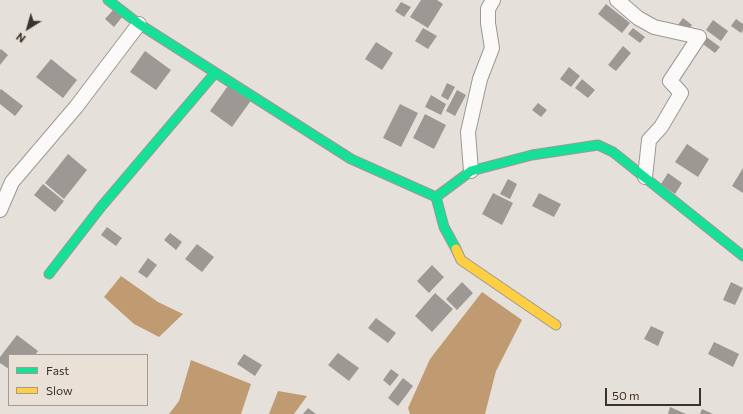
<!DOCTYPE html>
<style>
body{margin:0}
#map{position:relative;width:743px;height:414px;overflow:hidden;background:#e6e0da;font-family:Commissioner,sans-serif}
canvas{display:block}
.legend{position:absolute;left:8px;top:354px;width:140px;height:52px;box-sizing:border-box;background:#ebe0d5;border:1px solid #a39b93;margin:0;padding:5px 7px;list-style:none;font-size:12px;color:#37332f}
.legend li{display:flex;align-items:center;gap:8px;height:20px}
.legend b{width:20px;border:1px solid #a39b93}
.north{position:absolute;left:8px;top:8px;width:40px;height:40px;-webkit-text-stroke:3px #ebe0d5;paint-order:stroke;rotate:217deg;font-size:11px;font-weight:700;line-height:16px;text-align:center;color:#37332f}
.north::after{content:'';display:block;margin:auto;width:14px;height:18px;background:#37332f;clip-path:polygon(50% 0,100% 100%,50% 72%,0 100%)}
.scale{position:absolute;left:605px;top:388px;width:96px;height:18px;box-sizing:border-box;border:2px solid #37332f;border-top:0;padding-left:5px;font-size:12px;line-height:14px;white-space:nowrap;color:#37332f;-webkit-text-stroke:3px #ebe0d5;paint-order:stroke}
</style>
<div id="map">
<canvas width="743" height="414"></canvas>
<ul class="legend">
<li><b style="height:5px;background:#16e098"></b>Fast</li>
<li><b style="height:5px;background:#ffcf43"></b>Slow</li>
</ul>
<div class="north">N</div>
<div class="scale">50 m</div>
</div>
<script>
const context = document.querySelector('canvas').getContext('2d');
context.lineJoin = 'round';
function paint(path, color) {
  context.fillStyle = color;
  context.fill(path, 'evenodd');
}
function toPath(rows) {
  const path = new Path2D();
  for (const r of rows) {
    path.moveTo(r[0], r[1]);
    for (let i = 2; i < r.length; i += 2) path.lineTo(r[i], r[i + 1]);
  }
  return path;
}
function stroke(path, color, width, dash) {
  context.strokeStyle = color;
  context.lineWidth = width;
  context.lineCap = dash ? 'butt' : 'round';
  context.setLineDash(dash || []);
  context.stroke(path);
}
paint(toPath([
 [121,276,158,302,183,314,159,337,134,324,104,297],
 [482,292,522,320,496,371,485,414,410,414,408,408,430,359],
 [191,360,251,384,241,414,169,414,179,401],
 [278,391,307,396,294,414,269,414]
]), '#c09b72');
paint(toPath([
 [421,0,437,0,443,4,428,28,410,17],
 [401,2,411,7,404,17,395,11],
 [606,4,630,23,622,33,598,14],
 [114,9,123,16,114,27,105,19],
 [683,18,692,25,687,31,678,25],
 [736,19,743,24,743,30,741,33,731,26],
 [713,20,728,31,721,41,706,30],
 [423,28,437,36,428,49,415,41],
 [633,28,645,37,640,43,628,34],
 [705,36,720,47,715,53,700,42],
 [376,42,393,53,382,70,365,59],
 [623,46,631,53,616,71,608,65],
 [1,49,8,55,0,65,0,50],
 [145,51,171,70,156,90,130,72],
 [51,59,77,80,63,98,36,77],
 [569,67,580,76,571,87,560,79],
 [582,79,595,90,588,98,575,88],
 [230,83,252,99,232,127,210,111],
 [447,83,455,87,448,100,441,96],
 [1,89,23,106,15,116,0,104,0,90],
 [457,90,466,95,455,116,446,111],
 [431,95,446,104,441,115,425,107],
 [538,103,547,110,541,117,532,110],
 [400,104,418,113,401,147,383,138],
 [425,114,446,125,434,149,413,138],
 [687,144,709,159,698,177,675,162],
 [68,154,87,170,64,199,45,183],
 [743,168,743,193,732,186],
 [668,173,682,183,675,194,661,184],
 [508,179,517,184,510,199,500,194],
 [43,184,64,201,55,212,34,195],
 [493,193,513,203,502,225,482,214],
 [539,193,561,204,554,217,532,206],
 [107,227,122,238,116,246,101,235],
 [170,233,182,242,176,250,164,240],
 [197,244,214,257,202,272,185,259],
 [148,258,157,265,147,278,138,272],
 [432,265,444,277,429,293,417,281],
 [462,282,473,293,457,310,446,299],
 [731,282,743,288,735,305,723,300],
 [435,293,453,309,432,332,415,316],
 [376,318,396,333,388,343,368,328],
 [651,326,664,332,658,346,644,339],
 [17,335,38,351,35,355,9,355,9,369,0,363,0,357],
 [714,342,739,354,733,367,708,354],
 [338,353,359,368,349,381,328,365],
 [244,354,262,365,255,376,237,364],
 [391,369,399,375,390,386,383,380],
 [403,378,413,386,398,406,388,398],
 [670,407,686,414,668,414],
 [308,408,316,414,303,414],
 [702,409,713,414,700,414]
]), '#9d9894');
const street = toPath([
 [617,0,638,18,654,27,699,37,670,81,681,93,661,127,649,140,645,177],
 [471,171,468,132,480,79,492,48,488,23,488,9,493,0],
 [0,210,12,182,76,107,139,24]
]);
const fast = toPath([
 [108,0,139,24,351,159,436,197,444,227,456,249],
 [436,197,471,171,532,155,598,145,613,152,743,256],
 [49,274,101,207,215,73]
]);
const slow = toPath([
 [456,249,461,260,556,325]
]);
stroke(street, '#9d9894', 16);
stroke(fast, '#9d9894', 11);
stroke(slow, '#9d9894', 11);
stroke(street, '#fbfaf9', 14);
stroke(fast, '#16e098', 9);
stroke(slow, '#ffcf43', 9);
</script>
